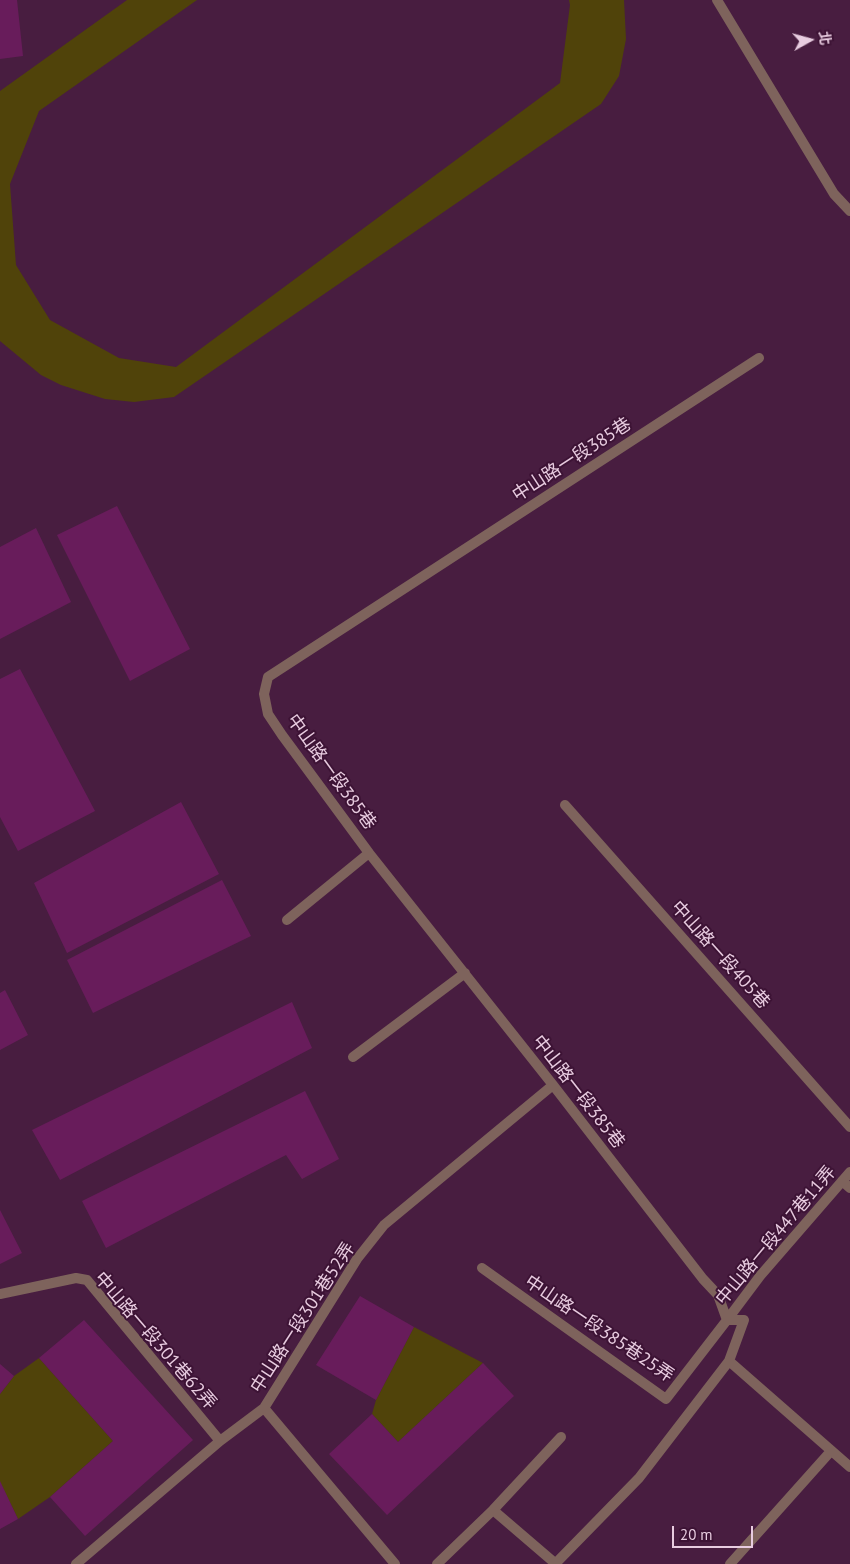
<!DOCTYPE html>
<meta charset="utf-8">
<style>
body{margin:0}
#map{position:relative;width:850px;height:1564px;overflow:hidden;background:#481d40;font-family:"PT Sans","Noto Sans TC",sans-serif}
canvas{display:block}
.north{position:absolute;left:785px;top:15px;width:50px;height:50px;-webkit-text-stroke:4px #3d1335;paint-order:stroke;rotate:83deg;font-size:14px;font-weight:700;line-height:20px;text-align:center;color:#e8cce0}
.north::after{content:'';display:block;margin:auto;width:18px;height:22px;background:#e8cce0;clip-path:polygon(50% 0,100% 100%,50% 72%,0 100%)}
.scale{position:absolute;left:672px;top:1526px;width:81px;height:22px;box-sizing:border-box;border:2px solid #e8cce0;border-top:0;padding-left:6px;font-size:15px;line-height:18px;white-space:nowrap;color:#e8cce0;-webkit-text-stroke:4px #3d1335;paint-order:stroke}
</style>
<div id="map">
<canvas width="850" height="1564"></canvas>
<div class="north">北</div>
<div class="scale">20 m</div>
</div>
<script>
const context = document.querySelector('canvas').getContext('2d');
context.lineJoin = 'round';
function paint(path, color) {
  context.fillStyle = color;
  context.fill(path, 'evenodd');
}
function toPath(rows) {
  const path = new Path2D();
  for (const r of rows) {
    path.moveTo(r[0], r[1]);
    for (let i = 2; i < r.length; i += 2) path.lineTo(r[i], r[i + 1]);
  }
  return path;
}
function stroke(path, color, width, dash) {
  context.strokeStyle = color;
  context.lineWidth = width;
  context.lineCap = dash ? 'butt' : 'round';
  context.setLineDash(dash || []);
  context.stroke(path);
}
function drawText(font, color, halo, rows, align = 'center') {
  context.font = font + ' "PT Sans","Noto Sans TC",sans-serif';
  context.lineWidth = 4;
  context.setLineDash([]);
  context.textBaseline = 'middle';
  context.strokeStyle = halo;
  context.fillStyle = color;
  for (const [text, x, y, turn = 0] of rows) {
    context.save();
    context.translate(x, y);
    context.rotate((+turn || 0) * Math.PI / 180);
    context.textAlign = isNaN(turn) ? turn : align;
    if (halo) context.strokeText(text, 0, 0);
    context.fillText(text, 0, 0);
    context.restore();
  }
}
paint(toPath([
 [127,0,197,0,39,111,10,184,16,265,50,320,119,358,176,367,560,83,570,5,569,0,624,0,626,39,619,76,601,104,174,397,134,402,105,399,61,385,41,375,0,341,0,91],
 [414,1327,483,1363,398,1442,372,1414,376,1400],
 [39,1358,113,1441,50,1497,18,1519,0,1482,0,1394,14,1376]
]), '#50430a');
paint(toPath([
 [0,0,17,0,23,56,0,59],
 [117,506,190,649,130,681,57,535],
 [36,528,71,602,0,639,0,547],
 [20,669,95,811,18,851,0,817,0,679],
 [181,802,219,874,67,953,34,883],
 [222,880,251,936,93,1013,67,960],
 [5,990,28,1035,0,1050,0,993],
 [292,1002,312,1048,60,1180,32,1130],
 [305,1091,339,1159,302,1179,286,1155,106,1248,82,1201],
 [0,1210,22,1253,0,1264],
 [360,1296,414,1327,376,1400,316,1365],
 [84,1320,193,1440,85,1536,50,1497,113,1441,39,1358],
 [483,1363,514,1396,387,1515,329,1454,372,1414,398,1442],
 [0,1364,14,1376,0,1394],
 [0,1481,18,1519,0,1529]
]), '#681c5b');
stroke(toPath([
 [565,805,850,1127],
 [287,920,369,853],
 [353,1057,465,973],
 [842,1181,850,1188],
 [482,1268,666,1399,727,1320,718,1295,703,1279,553,1085,369,853,282,735,268,714,264,694,268,677,759,358],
 [0,1294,76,1278,87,1280,220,1441],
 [729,1361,850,1467],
 [264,1408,395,1564],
 [493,1510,556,1564],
 [76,1564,220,1441,264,1408,357,1259,384,1225,553,1085],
 [437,1564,493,1510,561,1437],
 [555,1564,639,1478,729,1361,744,1320,727,1320,760,1276,850,1172],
 [730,1564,831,1451]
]), '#7e635c', 10);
stroke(toPath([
 [717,0,834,194,850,211]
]), '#7e635c', 10);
drawText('18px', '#e8cce0', '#3d1335', [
 ["中山路一段385巷",572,460,-33],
 ["中山路一段385巷",331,772,54],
 ["中山路一段405巷",720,955,48],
 ["中山路一段385巷",578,1092,52],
 ["中山路一段447巷11弄",776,1236,-50],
 ["中山路一段301巷52弄",303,1318,-57],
 ["中山路一段385巷25弄",599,1329,34],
 ["中山路一段301巷62弄",155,1341,49]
]);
</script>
